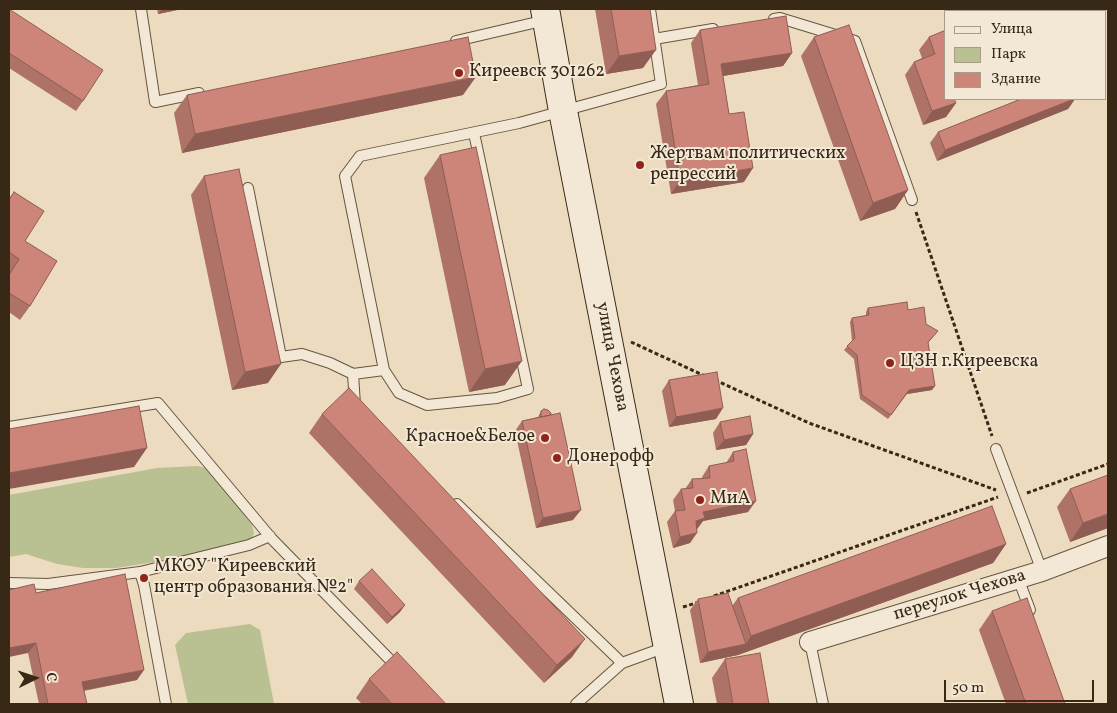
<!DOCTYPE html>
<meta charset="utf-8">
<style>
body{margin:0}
#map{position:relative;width:1117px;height:713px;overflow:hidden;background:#eddbbf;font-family:Vollkorn,serif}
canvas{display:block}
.frame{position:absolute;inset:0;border:10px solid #382816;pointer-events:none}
.legend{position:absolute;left:944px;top:10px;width:162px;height:90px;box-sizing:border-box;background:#f3e8d5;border:1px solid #a89b89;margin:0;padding:6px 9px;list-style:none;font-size:15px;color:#382816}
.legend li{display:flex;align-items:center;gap:10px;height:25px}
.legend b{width:25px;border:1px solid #a89b89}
.north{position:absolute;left:10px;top:653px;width:50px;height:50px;-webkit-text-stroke:4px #f3e8d5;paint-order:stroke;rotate:86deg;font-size:14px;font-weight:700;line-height:20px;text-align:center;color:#382816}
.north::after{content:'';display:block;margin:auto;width:18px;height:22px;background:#382816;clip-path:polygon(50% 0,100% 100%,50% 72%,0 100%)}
.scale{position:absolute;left:944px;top:680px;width:150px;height:22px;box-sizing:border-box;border:2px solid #382816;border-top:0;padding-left:6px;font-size:15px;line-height:18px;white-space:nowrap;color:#382816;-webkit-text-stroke:4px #f3e8d5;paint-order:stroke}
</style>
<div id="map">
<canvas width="1117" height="713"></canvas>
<div class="frame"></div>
<ul class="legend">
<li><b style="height:6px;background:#f3e8d5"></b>Улица</li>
<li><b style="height:14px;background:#b9c091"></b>Парк</li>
<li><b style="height:14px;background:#cc8578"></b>Здание</li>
</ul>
<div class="north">С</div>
<div class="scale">50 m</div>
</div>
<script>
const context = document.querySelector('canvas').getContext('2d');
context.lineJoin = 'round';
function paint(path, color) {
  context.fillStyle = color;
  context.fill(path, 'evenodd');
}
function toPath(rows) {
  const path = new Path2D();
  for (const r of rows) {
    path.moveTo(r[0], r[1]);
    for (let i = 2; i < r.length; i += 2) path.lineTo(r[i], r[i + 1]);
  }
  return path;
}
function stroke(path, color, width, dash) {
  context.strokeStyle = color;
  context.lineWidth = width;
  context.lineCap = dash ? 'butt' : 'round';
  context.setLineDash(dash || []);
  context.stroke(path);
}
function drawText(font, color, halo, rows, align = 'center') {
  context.font = font + ' Vollkorn,serif';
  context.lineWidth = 4;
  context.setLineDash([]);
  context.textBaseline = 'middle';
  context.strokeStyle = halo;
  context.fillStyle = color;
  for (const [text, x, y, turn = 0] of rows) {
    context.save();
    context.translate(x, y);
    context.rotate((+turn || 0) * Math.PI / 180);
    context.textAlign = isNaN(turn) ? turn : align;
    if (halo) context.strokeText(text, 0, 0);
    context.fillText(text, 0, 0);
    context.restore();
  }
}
paint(toPath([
 [197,466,206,468,215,476,246,516,252,525,254,533,252,539,167,560,116,568,83,568,57,564,26,554,9,557,9,495,157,468],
 [250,624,260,630,274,704,188,704,175,645,186,633]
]), '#b9c091');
const service = toPath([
 [141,9,155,102,199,93],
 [774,19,780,18,855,41,912,200],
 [654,39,713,29],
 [456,41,546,20],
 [248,188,281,357,302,354,330,363,353,374,384,370,345,176,360,156,519,123,661,84,650,9],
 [384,370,399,393,427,405,497,398,528,389,474,133],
 [353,374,355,405,357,407],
 [9,427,158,403,272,539,399,669],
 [996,449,1042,571],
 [457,504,622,663],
 [140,572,249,545,270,536],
 [1018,578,1030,610],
 [9,583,48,584,140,572,144,585,166,704],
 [810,642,823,704],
 [576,704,622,663,666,647]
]);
const minor = toPath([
 [810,642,1042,571,1108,546]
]);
const secondary = toPath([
 [545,9,563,111,679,704]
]);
stroke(service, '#655540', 12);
stroke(minor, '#655540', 22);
stroke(secondary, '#382816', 30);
stroke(toPath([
 [916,212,992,436],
 [631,342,705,376],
 [715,380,809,423,996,490],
 [1027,493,1108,464],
 [714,596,998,497],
 [683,607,699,602]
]), '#382816', 3, [4, 2.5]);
stroke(service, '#f3e8d5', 10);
stroke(minor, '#f3e8d5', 20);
stroke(secondary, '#f3e8d5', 28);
paint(toPath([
 [9,9,83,101,76,111,9,68],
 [157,9,182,9,158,14],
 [595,9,650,9,643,68,606,74],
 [980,9,1028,9,1022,11,981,11],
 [700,30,792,53,783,66,723,76,729,114,744,182,671,194,656,104,666,91,698,85,691,43],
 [946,30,946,99,956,103,946,117,923,125,905,75,914,62,922,58,919,50,929,37],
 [814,37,908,190,895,209,860,221,801,56],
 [187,95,463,95,182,153,174,113],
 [1021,99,1075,99,1068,109,937,161,930,143,938,132],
 [440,155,505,385,469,392,424,178],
 [204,176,268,383,232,390,191,195],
 [14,192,25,241,30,306,20,320,9,312,9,274,10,272,9,272,9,199],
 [868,308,908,310,926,324,938,331,928,343,932,390,907,394,888,419,860,399,854,359,844,350,852,341,850,322,852,318,866,316,866,312],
 [669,380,716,419,669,427,662,391],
 [541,411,573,520,536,528,515,431,522,421,538,417],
 [322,414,572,657,544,683,309,433],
 [720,422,753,434,746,445,716,450,713,433],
 [733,452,748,512,703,521,697,529,690,543,673,548,667,522,675,511,673,500,681,489,685,489,692,479,702,479,702,477,709,466,726,463],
 [1070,489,1108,528,1070,542,1057,507],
 [1006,544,993,563,738,655,700,663,690,610,698,599,732,606,738,598],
 [359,581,405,605,400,612,387,624,354,589],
 [36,593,137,680,84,691,87,704,39,704,28,653],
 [992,611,1065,704,1006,704,979,630],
 [725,659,769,704,717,704,712,678],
 [369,679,446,704,362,704,356,698]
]), '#af7267');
paint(toPath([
 [162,9,182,9,158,14],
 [1001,9,1028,9,1022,11,995,11],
 [656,50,643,68,606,74,619,56],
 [792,53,783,66,711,78,721,64],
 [476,77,463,95,182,153,195,134],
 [1074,99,1075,99,1068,109,937,161,945,150],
 [956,103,946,117,923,125,932,111],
 [753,168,744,182,671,194,680,180],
 [908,190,895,209,860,221,873,203],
 [522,361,505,385,469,392,485,369],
 [281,364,268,383,232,390,245,372],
 [935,386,932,390,907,394,909,390],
 [723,408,716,419,669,427,676,417],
 [753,434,746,445,716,450,724,440],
 [147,448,134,467,9,489,9,473],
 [756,501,748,512,703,521,697,529,688,532,703,512],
 [581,510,573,520,536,528,543,518],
 [1108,514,1108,528,1070,542,1083,523],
 [697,533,690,543,673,548,680,537],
 [1006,544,993,563,738,655,700,663,708,652,746,644,751,636],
 [405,605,400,612,387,624,392,617],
 [585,639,572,657,544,683,557,665],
 [36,643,28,653,9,657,9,648],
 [144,670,137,680,75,692,82,682]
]), '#8f5d54');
const building = toPath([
 [9,9,103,70,83,101,9,53,9,9],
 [611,9,650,9,656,50,619,56,611,9],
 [786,16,792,53,721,64,729,114,744,112,753,168,680,180,666,91,709,84,700,30,786,16],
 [849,25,908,190,873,203,814,37,849,25],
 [946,30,946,99,954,99,956,103,932,111,914,62,935,54,929,37,946,30],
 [468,37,476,77,195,134,187,95,468,37],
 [1021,99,1074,99,945,150,938,132,1021,99],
 [476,147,522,361,485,369,440,155,476,147],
 [239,169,281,364,245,372,204,176,239,169],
 [14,192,44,211,25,241,57,261,30,306,9,293,9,275,19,259,9,252,9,200,14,192],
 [907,302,908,310,924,307,926,324,938,331,928,342,935,386,909,390,891,415,862,395,857,355,847,346,855,338,852,318,869,315,868,308,907,302],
 [717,372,723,408,676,417,669,380,717,372],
 [349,388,585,639,557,665,322,414,349,388],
 [139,406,147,448,9,473,9,429,139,406],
 [544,409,548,410,551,413,551,415,541,417,541,411,544,409],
 [560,413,581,510,543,518,522,421,560,413],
 [750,416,753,434,724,440,720,422,750,416],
 [746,449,756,501,703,512,705,518,696,521,697,533,680,537,675,511,685,510,681,489,693,488,692,479,710,478,709,466,734,461,733,452,746,449],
 [1108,475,1108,514,1083,523,1070,489,1108,475],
 [992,506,1006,544,751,636,738,598,992,506],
 [372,569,405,605,392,617,359,581,372,569],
 [125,574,144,670,82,682,87,704,48,704,36,643,9,648,9,590,34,584,36,593,125,574],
 [728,593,746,644,708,652,698,599,728,593],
 [1027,598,1065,704,1026,704,992,611,1027,598],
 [397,652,446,704,392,704,369,679,397,652],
 [760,653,769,704,733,704,725,659,760,653]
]);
paint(building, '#cc8578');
stroke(building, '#8f5d54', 1);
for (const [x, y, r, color] of [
 [459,73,5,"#8f2418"],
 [640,165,5,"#8f2418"],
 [890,363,5,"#8f2418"],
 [545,438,5,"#8f2418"],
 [557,458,5,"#8f2418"],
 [700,500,5,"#8f2418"],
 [144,578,5,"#8f2418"]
]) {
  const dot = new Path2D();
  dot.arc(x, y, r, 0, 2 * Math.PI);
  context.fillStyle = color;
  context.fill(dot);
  stroke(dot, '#f3e8d5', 2);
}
drawText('18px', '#382816', '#f3e8d5', [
 ["Киреевск 301262",469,73],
 ["Жертвам политических",650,155],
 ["репрессий",650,176],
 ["ЦЗН г.Киреевска",900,363],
 ["Красное&Белое",535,438,"right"],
 ["Донерофф",567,458],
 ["МиА",710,500],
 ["МКОУ \"Киреевский",154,568],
 ["центр образования №2\"",154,589]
], 'left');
drawText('18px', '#382816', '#f3e8d5', [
 ["улица Чехова",611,357,79],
 ["переулок Чехова",960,596,-17]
]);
</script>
